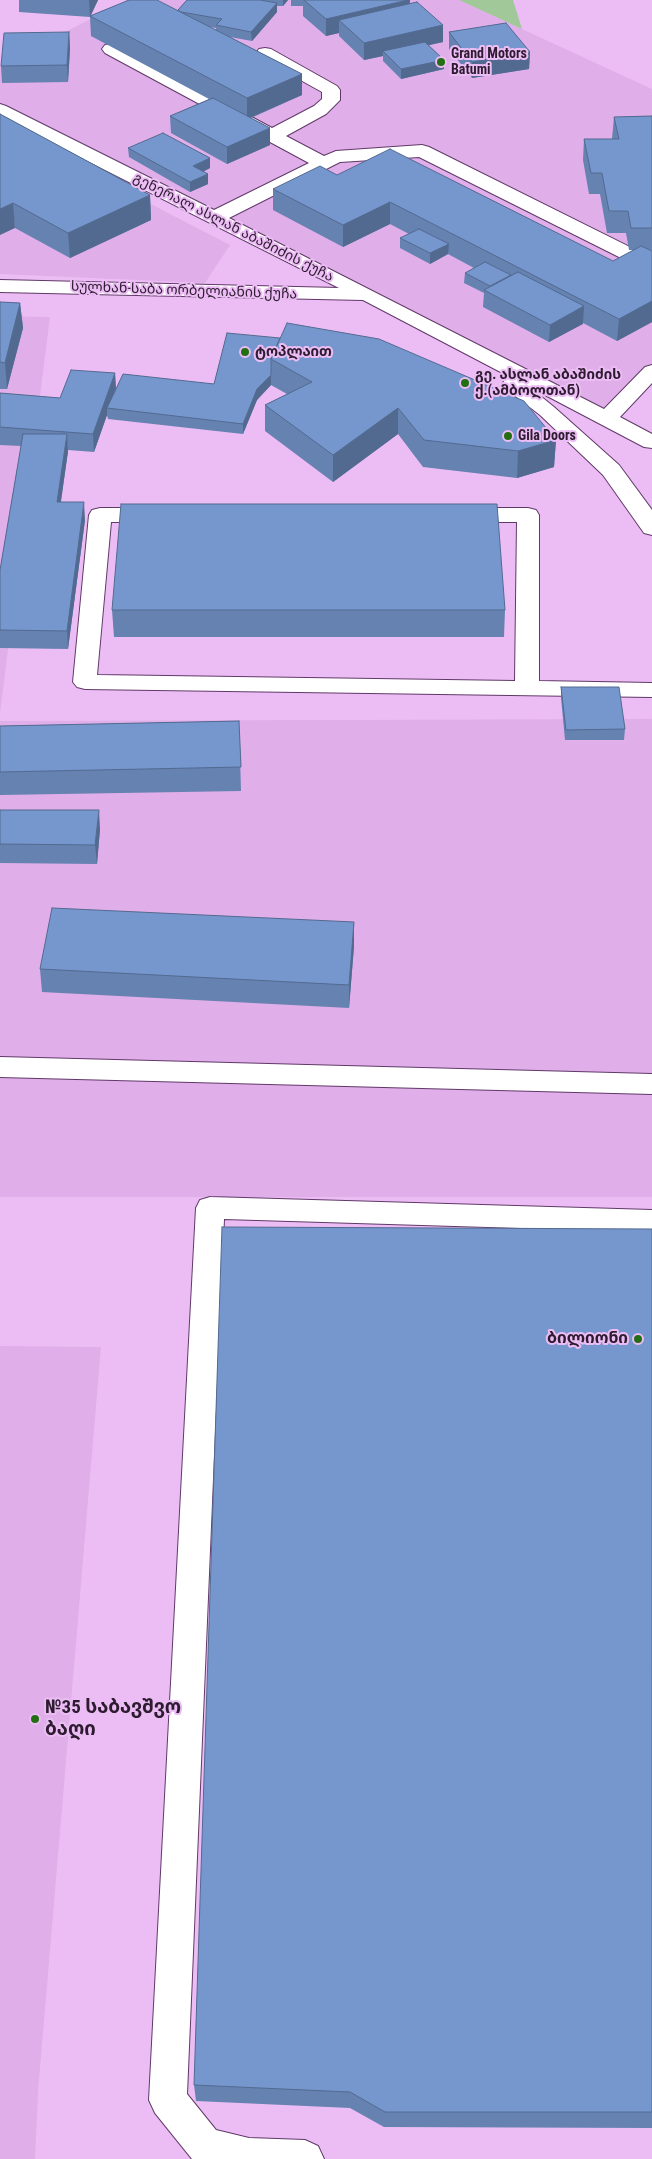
<!DOCTYPE html>
<meta charset="utf-8">
<style>
body{margin:0}
canvas{display:block;background:#ecbdf4}
</style>
<canvas width="652" height="2159"></canvas>
<script>
const context = document.querySelector('canvas').getContext('2d');
context.lineJoin = 'round';
function paint(path, color) {
  context.fillStyle = color;
  context.fill(path, 'evenodd');
}
function toPath(rows) {
  const path = new Path2D();
  for (const r of rows) {
    path.moveTo(r[0], r[1]);
    for (let i = 2; i < r.length; i += 2) path.lineTo(r[i], r[i + 1]);
  }
  return path;
}
function stroke(path, color, width, dash) {
  context.strokeStyle = color;
  context.lineWidth = width;
  context.lineCap = dash ? 'butt' : 'round';
  context.setLineDash(dash || []);
  context.stroke(path);
}
function drawText(font, color, halo, rows, align = 'center') {
  context.font = font + ' "Roboto Condensed","Noto Sans Georgian",sans-serif';
  context.lineWidth = 4;
  context.setLineDash([]);
  context.textBaseline = 'middle';
  context.strokeStyle = halo;
  context.fillStyle = color;
  for (const [text, x, y, turn = 0] of rows) {
    context.save();
    context.translate(x, y);
    context.rotate((+turn || 0) * Math.PI / 180);
    context.textAlign = isNaN(turn) ? turn : align;
    if (halo) context.strokeText(text, 0, 0);
    context.fillText(text, 0, 0);
    context.restore();
  }
}
paint(toPath([
 [127,0,459,0,652,89,652,371,607,418,0,110,0,66],
 [0,126,230,245,205,283,0,274],
 [0,316,50,317,0,713],
 [652,719,652,1197,0,1197,0,721],
 [0,1346,101,1347,38,2092,35,2159,0,2159]
]), '#e0aee9');
paint(toPath([
 [459,0,513,0,522,29]
]), '#a0c899');
const minor = toPath([
 [111,44,117,45,272,128,314,106,322,99,322,92,259,57,256,53,259,49,265,48,271,49,337,86,340,90,340,100,326,114,286,136,324,156,336,151,422,145,429,147,652,258,652,272,645,270,419,157,340,162,229,218,604,409,645,367,652,365,652,383,620,417,652,434,652,448,644,447,528,386,554,407,619,465,652,510,652,535,644,533,603,475,540,415,505,388,502,384,505,380,512,378,363,300,0,292,0,280,339,288,0,117,0,104,6,106,214,210,309,163,105,53,102,49,105,45,111,44],
 [100,508,158,508,166,510,169,515,166,520,158,522,111,522,97,675,515,681,517,522,461,522,453,520,450,515,453,510,461,508,528,508,536,510,539,515,539,681,652,683,652,697,85,689,77,687,73,682,89,515,92,510,100,508],
 [0,1057,652,1074,652,1094,0,1077,0,1057],
 [210,1197,652,1210,652,1232,224,1219,187,2094,216,2130,249,2138,305,2140,318,2146,324,2159,192,2159,155,2113,149,2100,196,1208,200,1200,210,1197]
]);
stroke(minor, '#613969', 2);
paint(minor, '#fff');
paint(toPath([
 [19,0,98,0,91,15,178,10,187,0,288,0,283,6,277,6,277,12,252,41,230,37,302,74,302,95,251,118,270,128,270,145,227,164,171,133,170,116,209,99,91,36,90,17,19,12],
 [209,27,216,28,216,30],
 [291,0,410,0,410,4,443,25,443,42,428,45,444,60,444,69,401,79,383,61,383,56,364,60,339,36,339,33,326,36,303,16,303,6,291,6],
 [69,32,70,48,68,82,2,83,1,66],
 [449,32,530,52,529,69,472,78,449,49],
 [0,114,150,195,151,220,70,258,15,228],
 [652,116,652,250,649,250,652,251,652,322,617,341,583,323,549,342,483,307,484,293,464,283,465,273,474,268,448,254,430,264,400,248,400,238,409,234,390,224,343,247,273,210,273,189,337,175,613,261,634,250,629,250,626,233,607,233,600,194,589,194,583,160,584,139,612,139,614,117],
 [128,148,210,158,210,168,203,172,208,174,208,184,190,192,129,157],
 [0,302,20,303,23,328,7,389,0,389],
 [227,333,556,440,554,467,517,478,423,467,398,434,333,482,265,431,265,405,287,394,271,385,257,400,243,434,108,419,107,415,94,452,68,450,61,502,85,520,68,649,0,648,0,570,21,446,0,445,0,393,60,398,115,373,116,390,214,384],
 [112,610,505,610,504,637,114,637],
 [561,687,625,729,624,740,565,740,561,698],
 [239,721,241,791,0,795,0,726],
 [0,810,100,829,97,864,0,863],
 [354,922,354,946,349,1008,42,992,40,969],
 [652,1229,652,2128,384,2127,350,2108,196,2101,194,2085]
]), '#6582b1');
paint(toPath([
 [89,0,98,0,90,17],
 [283,0,288,0,283,6],
 [408,0,410,0,409,16,339,20,339,33,326,36,326,19],
 [277,3,277,12,252,41,251,32],
 [443,25,443,42,386,55,383,51,383,56,364,60,364,43],
 [69,32,70,48,68,82,67,65],
 [530,52,529,69,472,78,472,62],
 [444,60,444,69,401,79,401,69],
 [302,74,302,95,247,119,247,98],
 [270,128,270,145,227,164,227,147],
 [210,158,210,168,194,176,193,166],
 [208,174,208,184,190,192,190,182],
 [150,195,151,220,70,258,68,233],
 [390,202,390,224,343,247,343,225],
 [13,203,15,228,0,235,0,209],
 [449,244,448,254,430,264,430,253],
 [652,301,652,322,617,341,619,319],
 [20,303,23,328,7,389,5,363],
 [584,306,583,324,549,342,550,325],
 [115,373,116,391,107,408,107,415,94,452,93,434],
 [271,375,271,385,257,400,243,434,243,424,257,389],
 [398,408,398,434,333,482,333,455],
 [67,434,68,452,58,520,57,502],
 [556,440,554,467,517,478,518,451],
 [84,502,85,520,68,649,67,631],
 [99,810,100,829,97,864,95,845],
 [354,922,354,946,349,1008,349,985]
]), '#536a90');
const building = toPath([
 [129,0,157,0,302,74,247,98,90,16,129,0],
 [187,0,260,0,277,3,251,32,216,25,222,19,181,12,178,10,187,0],
 [304,0,408,0,326,19,304,0],
 [417,2,443,25,364,43,339,20,417,2],
 [506,23,530,52,472,62,449,32,506,23],
 [69,32,67,65,1,66,4,33,69,32],
 [425,42,444,60,401,69,383,51,425,42],
 [213,98,270,128,227,147,170,116,213,98],
 [0,114,150,195,68,233,13,203,0,209,0,114],
 [652,116,652,228,631,228,628,211,609,211,602,173,591,173,584,139,619,139,614,117,652,116],
 [163,133,210,158,193,166,208,174,190,182,128,148,163,133],
 [390,149,613,261,641,246,652,251,652,301,619,319,390,202,343,225,273,189,320,166,337,175,390,149],
 [419,229,449,244,430,253,400,238,419,229],
 [485,262,511,275,490,286,465,273,485,262],
 [518,272,584,306,550,325,484,290,518,272],
 [0,302,20,303,5,363,0,362,0,302],
 [287,323,379,339,524,401,556,440,518,451,424,440,398,408,333,455,265,405,312,382,271,359,287,323],
 [227,333,280,338,271,359,271,375,257,389,243,424,107,408,123,374,214,384,227,333],
 [71,370,115,373,93,434,0,427,0,393,60,398,71,370],
 [23,434,67,434,57,502,84,502,67,631,0,630,0,570,23,434],
 [121,504,497,504,505,610,112,610,121,504],
 [561,687,619,687,625,729,566,730,561,687],
 [239,721,241,767,0,772,0,726,239,721],
 [0,810,99,810,95,845,0,844,0,810],
 [52,908,354,922,349,985,40,969,52,908],
 [222,1227,652,1229,652,2112,385,2112,350,2092,194,2085,222,1227]
]);
paint(building, '#7697ce');
stroke(building, '#536a90', 1);
for (const [x, y, r, color] of [
 [441,62,5,"#226f13"],
 [245,352,5,"#226f13"],
 [465,383,5,"#226f13"],
 [508,436,5,"#226f13"],
 [638,1339,5,"#226f13"],
 [35,1719,5,"#226f13"]
]) {
  const dot = new Path2D();
  dot.arc(x, y, r, 0, 2 * Math.PI);
  context.fillStyle = color;
  context.fill(dot);
  stroke(dot, '#ecbdf4', 2);
}
drawText('bold 14px', '#2d1b30', '#ecbdf4', [
 ["Grand Motors",451,54],
 ["Batumi",451,70],
 ["ტოპლაით",255,352],
 ["გე. ასლან აბაშიძის",475,375],
 ["ქ.(ამბოლთან)",475,391],
 ["Gila Doors",518,436]
], 'left');
drawText('14px', '#2d1b30', '#ecbdf4', [
 ["გენერალ ასლან აბაშიძის ქუჩა",233,228,27],
 ["სულხან-საბა ორბელიანის ქუჩა",184,291,2]
]);
drawText('bold 16px', '#2d1b30', '#ecbdf4', [
 ["ბილიონი",628,1339]
], 'right');
drawText('bold 19px', '#2d1b30', '#ecbdf4', [
 ["№35 საბავშვო",45,1708],
 ["ბაღი",45,1730]
], 'left');
</script>
